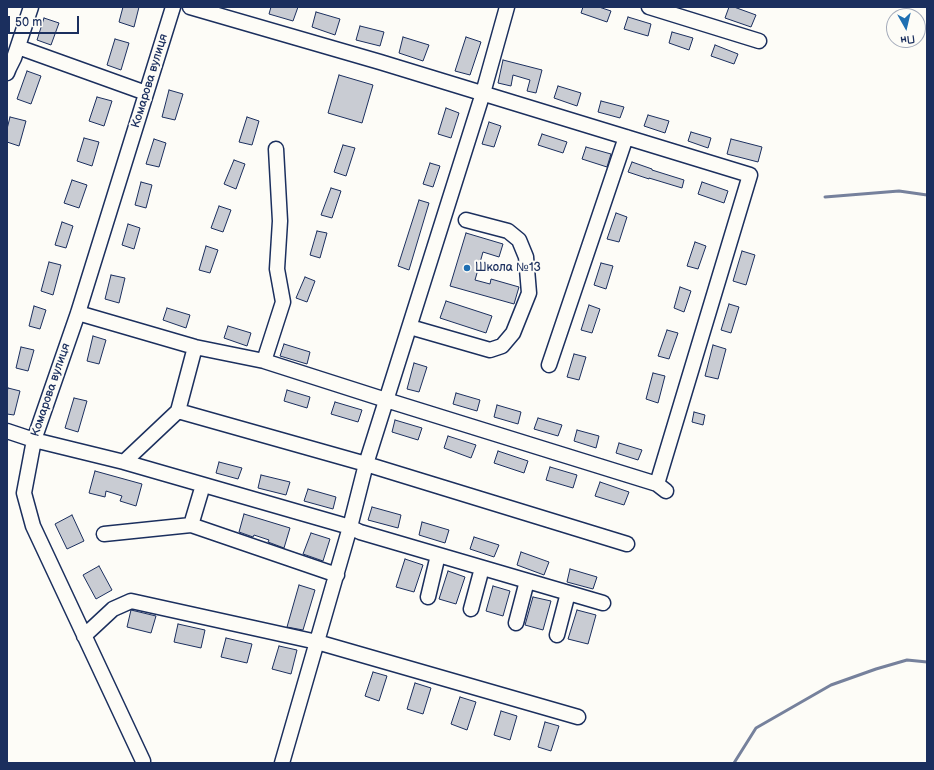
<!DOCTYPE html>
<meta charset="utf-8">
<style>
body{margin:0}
#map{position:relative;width:934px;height:770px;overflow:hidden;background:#fdfcf7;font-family:"Balsamiq Sans",sans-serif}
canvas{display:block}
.frame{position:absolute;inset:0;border:8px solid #1b2f5e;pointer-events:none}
.north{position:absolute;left:886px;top:8px;width:40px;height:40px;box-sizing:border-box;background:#fdfcf7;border:1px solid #a3aaba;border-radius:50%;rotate:172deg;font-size:11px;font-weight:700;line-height:16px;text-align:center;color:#1b2f5e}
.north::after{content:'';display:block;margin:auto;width:14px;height:18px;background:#1f6fb2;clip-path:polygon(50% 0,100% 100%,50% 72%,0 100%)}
.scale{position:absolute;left:8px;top:16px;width:71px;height:18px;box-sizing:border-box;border:2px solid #1b2f5e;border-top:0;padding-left:5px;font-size:12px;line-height:14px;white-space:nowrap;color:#1b2f5e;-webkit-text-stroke:3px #fdfcf7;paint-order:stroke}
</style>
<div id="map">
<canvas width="934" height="770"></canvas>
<div class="frame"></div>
<div class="north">Пн</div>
<div class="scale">50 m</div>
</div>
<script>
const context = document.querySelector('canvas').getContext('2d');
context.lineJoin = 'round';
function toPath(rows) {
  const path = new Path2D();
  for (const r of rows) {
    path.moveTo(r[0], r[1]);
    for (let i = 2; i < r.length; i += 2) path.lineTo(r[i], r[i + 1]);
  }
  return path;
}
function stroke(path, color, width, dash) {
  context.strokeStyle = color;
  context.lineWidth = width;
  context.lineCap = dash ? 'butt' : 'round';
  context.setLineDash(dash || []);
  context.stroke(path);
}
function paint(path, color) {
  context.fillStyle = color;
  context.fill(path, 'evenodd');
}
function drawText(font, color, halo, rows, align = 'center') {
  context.font = font + ' "Balsamiq Sans",sans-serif';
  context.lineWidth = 4;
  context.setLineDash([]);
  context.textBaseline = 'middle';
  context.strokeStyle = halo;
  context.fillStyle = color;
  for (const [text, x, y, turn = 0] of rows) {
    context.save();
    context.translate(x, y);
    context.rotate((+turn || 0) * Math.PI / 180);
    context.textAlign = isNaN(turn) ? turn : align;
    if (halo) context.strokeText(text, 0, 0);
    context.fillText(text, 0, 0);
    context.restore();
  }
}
stroke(toPath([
 [825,197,899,191,927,195],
 [734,763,756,728,831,685,876,669,907,660,927,662]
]), '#76819c', 3);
const building = toPath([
 [123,7,139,7,134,27,119,22,123,7],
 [271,7,298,7,293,21,269,14,271,7],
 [583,7,599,7,611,11,607,22,581,13,583,7],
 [729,7,734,7,756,15,751,27,725,18,729,7],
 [316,12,340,19,335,35,312,27,316,12],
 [628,17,651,24,648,36,624,29,628,17],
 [44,18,59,23,51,45,37,40,44,18],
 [360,26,384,32,380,46,356,40,360,26],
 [672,32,693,38,689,50,669,43,672,32],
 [403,37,429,45,423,61,399,53,403,37],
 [466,37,481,42,470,75,455,71,466,37],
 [115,39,129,43,121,70,107,65,115,39],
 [715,45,738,54,734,64,711,56,715,45],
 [503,60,542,70,536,93,527,91,530,80,513,75,511,86,498,83,503,60],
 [27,71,41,76,31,104,17,99,27,71],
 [339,75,373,85,362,123,328,113,339,75],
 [558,86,581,93,577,106,554,98,558,86],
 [169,90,183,94,175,120,162,117,169,90],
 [97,97,112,101,104,126,89,121,97,97],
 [601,101,624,107,620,118,598,112,601,101],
 [446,108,459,113,451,138,438,134,446,108],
 [648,115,669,121,665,133,644,126,648,115],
 [10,117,26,121,19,146,7,142,7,129,10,117],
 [247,117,259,121,252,145,239,142,247,117],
 [489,122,501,126,494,147,482,144,489,122],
 [691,132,711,138,708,148,688,141,691,132],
 [542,134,567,142,563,153,538,145,542,134],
 [84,138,99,142,92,166,77,161,84,138],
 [154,139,166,143,159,167,146,164,154,139],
 [731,139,762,147,758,162,727,154,731,139],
 [343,145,355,148,346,176,334,172,343,145],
 [586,147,611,154,607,167,582,159,586,147],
 [234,160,245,164,236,189,224,184,234,160],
 [632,162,652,169,652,170,684,180,682,188,649,178,649,179,628,172,632,162],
 [430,163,440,166,433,187,423,184,430,163],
 [72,180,87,185,79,208,64,203,72,180],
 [141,182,152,185,146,208,135,205,141,182],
 [702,182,728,191,724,203,698,194,702,182],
 [331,188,341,191,332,218,321,215,331,188],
 [419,200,429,203,409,270,398,266,419,200],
 [219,206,231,210,223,232,211,228,219,206],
 [616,213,627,217,619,242,607,239,616,213],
 [62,222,73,226,66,248,55,245,62,222],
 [128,224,140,228,134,249,122,245,128,224],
 [317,231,327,233,320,258,310,255,317,231],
 [466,233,503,244,499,257,483,252,475,280,490,284,491,279,519,287,514,304,450,286,466,233],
 [695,242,706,246,698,269,687,266,695,242],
 [206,246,218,250,210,273,199,270,206,246],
 [742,251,755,255,746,285,733,281,742,251],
 [49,262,61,265,53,295,41,291,49,262],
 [601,263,613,266,606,289,594,285,601,263],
 [111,275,125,278,119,303,105,299,111,275],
 [305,277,315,281,307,302,296,298,305,277],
 [680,287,691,291,684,312,674,308,680,287],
 [446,301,492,316,486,333,440,318,446,301],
 [729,304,739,307,731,333,721,330,729,304],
 [589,305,600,309,592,333,581,330,589,305],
 [34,306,46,310,40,329,29,326,34,306],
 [167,308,190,315,186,328,163,320,167,308],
 [228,326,251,333,247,346,224,338,228,326],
 [667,330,678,333,669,359,658,356,667,330],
 [93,336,106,340,99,364,87,361,93,336],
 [284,344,310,352,307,364,280,356,284,344],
 [713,345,726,349,718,379,705,376,713,345],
 [21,347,34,350,28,371,16,368,21,347],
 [574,354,586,357,579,380,567,377,574,354],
 [414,363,427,367,419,392,407,389,414,363],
 [653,373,665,376,658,403,646,399,653,373],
 [8,388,20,391,14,415,7,414,7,392,8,388],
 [287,390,310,397,307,408,284,401,287,390],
 [456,393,480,400,477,411,453,404,456,393],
 [74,398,87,401,78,432,65,428,74,398],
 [335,402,362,410,358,422,331,414,335,402],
 [497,405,521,412,518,424,494,417,497,405],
 [694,412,705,415,703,425,692,422,694,412],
 [538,418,562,425,558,436,534,429,538,418],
 [395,420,422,428,418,440,392,432,395,420],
 [577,430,599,436,596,448,574,441,577,430],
 [448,436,476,445,471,458,444,448,448,436],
 [619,443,642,450,638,460,616,453,619,443],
 [498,451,528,461,524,473,494,463,498,451],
 [219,462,242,468,238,479,216,473,219,462],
 [550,467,577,475,573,488,546,480,550,467],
 [95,471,142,484,136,506,120,501,122,496,106,491,105,497,89,493,95,471],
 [261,475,290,482,286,495,258,488,261,475],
 [600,482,629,492,624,505,595,496,600,482],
 [308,489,336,497,333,509,304,501,308,489],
 [372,507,401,515,398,528,368,520,372,507],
 [244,514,290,528,284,548,268,542,269,540,254,535,253,537,239,532,244,514],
 [72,515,84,541,67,549,55,524,72,515],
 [422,522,449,530,445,543,419,535,422,522],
 [311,533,330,539,323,561,303,554,311,533],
 [474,537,499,545,494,557,470,549,474,537],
 [521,552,549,562,544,575,517,565,521,552],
 [405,559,423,565,414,592,396,587,405,559],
 [99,566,112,590,96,599,83,575,99,566],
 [570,569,597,577,593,589,567,582,570,569],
 [448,571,465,577,456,604,439,599,448,571],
 [299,585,315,590,303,630,287,627,299,585],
 [493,586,510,591,503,616,486,611,493,586],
 [533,597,551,601,543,630,525,625,533,597],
 [131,610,156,616,151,633,127,627,131,610],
 [577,610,596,615,588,644,568,639,577,610],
 [178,624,205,630,201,648,174,642,178,624],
 [226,638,252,644,247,663,221,657,226,638],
 [279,646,297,650,291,674,272,669,279,646],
 [373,672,387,676,379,701,365,696,373,672],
 [415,683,431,688,423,714,407,709,415,683],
 [460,697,476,702,467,730,451,724,460,697],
 [501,711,517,716,510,740,494,735,501,711],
 [545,722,559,726,551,751,538,747,545,722]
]);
paint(building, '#c9ccd3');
stroke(building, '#1b2f5e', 1);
const minor = toPath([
 [190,7,380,62,750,175,657,484],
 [649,7,759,41],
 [18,47,146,93],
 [7,73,9,68,14,58,31,7],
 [78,313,195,347,264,361,386,400,657,484,666,491],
 [410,327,490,350,502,346,513,333,529,293,526,257,519,240,508,231,466,220],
 [264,361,283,302,277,269,280,221,276,149],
 [549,365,626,137],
 [178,411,195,347],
 [7,431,34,440,124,462,178,411,366,464,627,544],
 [124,462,350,527,360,532,603,603],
 [191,525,203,485],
 [104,534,191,525,337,575],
 [428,597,438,555],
 [471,609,482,568],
 [516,623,527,581],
 [557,635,568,593],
 [84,636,113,609,131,601,317,642,578,717],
 [143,761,33,526,24,493,34,440,78,313,173,7],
 [282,763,350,527,366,464,483,93,507,7]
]);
stroke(minor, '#1b2f5e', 17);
stroke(minor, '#fdfcf7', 14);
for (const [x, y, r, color] of [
 [467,268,4,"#1f6fb2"]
]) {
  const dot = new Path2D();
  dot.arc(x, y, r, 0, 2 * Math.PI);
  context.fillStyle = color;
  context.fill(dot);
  stroke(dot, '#fdfcf7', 1.5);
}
drawText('12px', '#1b2f5e', '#fdfcf7', [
 ["Комарова вулиця",150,81,-73],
 ["Комарова вулиця",51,390,-71]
]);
drawText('12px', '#1b2f5e', '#fdfcf7', [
 ["Школа №13",475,268]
], 'left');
</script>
